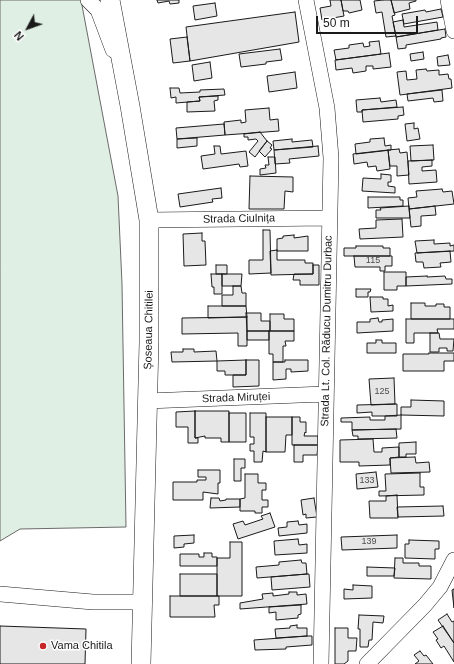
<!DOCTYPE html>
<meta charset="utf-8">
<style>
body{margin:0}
#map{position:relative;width:454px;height:664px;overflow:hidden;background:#fff;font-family:Arial,sans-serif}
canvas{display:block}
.north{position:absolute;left:8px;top:8px;width:40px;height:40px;-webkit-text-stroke:3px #fff;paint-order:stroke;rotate:229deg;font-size:11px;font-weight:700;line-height:16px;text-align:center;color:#1a1a1a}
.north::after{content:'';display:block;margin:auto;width:14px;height:18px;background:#1a1a1a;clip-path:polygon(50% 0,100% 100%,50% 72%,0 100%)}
.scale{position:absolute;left:316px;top:16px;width:102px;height:18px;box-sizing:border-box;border:2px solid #1a1a1a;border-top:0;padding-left:5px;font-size:12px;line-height:14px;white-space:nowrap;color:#1a1a1a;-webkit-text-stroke:3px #fff;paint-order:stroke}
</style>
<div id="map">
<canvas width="454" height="664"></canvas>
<div class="north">N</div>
<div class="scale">50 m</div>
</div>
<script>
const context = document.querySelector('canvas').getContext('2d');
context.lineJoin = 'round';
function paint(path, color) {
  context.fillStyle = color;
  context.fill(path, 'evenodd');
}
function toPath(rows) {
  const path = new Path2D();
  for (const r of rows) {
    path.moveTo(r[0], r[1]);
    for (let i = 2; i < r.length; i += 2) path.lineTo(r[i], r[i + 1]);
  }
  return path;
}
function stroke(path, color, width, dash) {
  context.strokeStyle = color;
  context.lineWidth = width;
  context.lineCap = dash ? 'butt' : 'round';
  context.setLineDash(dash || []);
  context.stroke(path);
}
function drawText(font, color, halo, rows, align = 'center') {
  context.font = font + ' Arial,sans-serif';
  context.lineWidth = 3;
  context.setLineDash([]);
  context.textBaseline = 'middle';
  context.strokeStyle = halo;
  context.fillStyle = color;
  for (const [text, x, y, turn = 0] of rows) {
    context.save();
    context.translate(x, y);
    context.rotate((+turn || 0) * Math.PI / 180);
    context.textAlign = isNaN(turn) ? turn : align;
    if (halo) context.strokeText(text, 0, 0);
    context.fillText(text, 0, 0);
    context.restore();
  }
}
const green = toPath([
 [0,0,81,0,118,196,122,284,126,527,20,529,0,541,0,0]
]);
paint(green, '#e0efe3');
stroke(green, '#6a6a6a', 1);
const building = toPath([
 [157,0,179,0,179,3,170,4,169,1,158,3,157,0],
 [330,0,341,0,344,16,322,20,320,8,331,6,330,0],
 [341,0,360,0,362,10,349,13,348,11,343,11,341,0],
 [383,0,391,0,395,15,392,16,396,36,386,37,382,12,376,13,374,1,383,0],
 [391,0,416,0,416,1,409,3,410,9,394,13,391,0],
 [215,3,217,16,195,20,193,6,215,3],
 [441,9,443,17,404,24,402,14,425,10,426,12,441,9],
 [295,12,299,42,190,61,186,27,295,12],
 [403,20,404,27,437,22,438,30,396,37,393,22,403,20],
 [445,29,446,37,441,38,441,39,406,45,406,48,398,49,396,37,445,29],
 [187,37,190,61,173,63,170,39,187,37],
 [379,41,381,54,336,60,334,50,349,48,349,45,363,43,364,47,370,46,369,42,379,41],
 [280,49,282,60,266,62,266,64,241,67,239,54,280,49],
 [423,52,424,59,411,61,410,54,423,52],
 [389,53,391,67,373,69,373,66,366,66,366,71,353,73,352,68,336,70,335,60,389,53],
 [448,55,450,65,438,66,437,57,448,55],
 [210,62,212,78,194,81,192,65,210,62],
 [426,69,427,71,439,70,439,75,448,74,449,79,451,79,452,88,400,95,397,72,406,71,407,80,417,79,416,70,426,69],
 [295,72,297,88,269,92,267,76,295,72],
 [170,88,179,88,180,93,200,92,200,90,224,89,225,95,199,97,200,101,176,103,176,97,171,98,170,88],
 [442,90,443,101,434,102,433,98,408,101,407,94,442,90],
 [218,96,218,100,214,101,215,111,187,112,187,102,200,101,199,97,218,96],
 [380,98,381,102,396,100,397,107,362,110,362,112,357,112,356,100,380,98],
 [403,107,404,115,398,116,398,119,363,122,362,110,403,107],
 [269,108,270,120,278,119,279,131,225,135,224,122,241,120,241,123,246,122,245,110,269,108],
 [414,123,414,129,418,128,420,139,407,141,405,124,414,123],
 [224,124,225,135,177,139,176,128,224,124],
 [260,132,267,141,255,157,249,152,258,141,256,139,248,140,248,137,244,137,244,134,260,132],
 [197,138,197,146,177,148,177,139,197,138],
 [384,138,385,146,391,145,391,150,356,154,355,144,370,142,370,139,384,138],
 [292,139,292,142,312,140,313,147,274,150,273,141,292,139],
 [267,141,272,145,270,148,272,149,265,157,259,151,267,141],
 [433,145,434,160,411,161,410,146,433,145],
 [214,146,220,146,221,154,246,151,248,166,240,167,239,164,203,169,201,156,215,154,214,146],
 [318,146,319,156,289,159,290,163,275,164,274,150,318,146],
 [399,149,400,153,407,152,409,175,397,176,397,166,390,166,388,150,399,149],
 [388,150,390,169,377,171,376,166,368,167,367,162,354,164,353,154,388,150],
 [268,157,275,157,276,173,260,175,260,169,266,168,265,165,269,165,268,157],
 [432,160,432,166,422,167,422,171,436,170,437,182,409,184,408,161,432,160],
 [381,174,391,175,391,182,388,182,388,186,395,187,395,193,362,191,363,178,381,179,381,174],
 [250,176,293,177,293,192,285,191,284,209,249,209,250,176],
 [221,188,222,198,212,199,213,202,180,207,178,194,221,188],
 [442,189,443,192,452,191,454,204,409,209,408,198,417,197,416,191,442,189],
 [368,197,400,197,400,200,403,200,403,206,368,208,368,197],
 [409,206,410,218,376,218,376,210,381,210,380,208,409,206],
 [435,206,436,215,421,216,421,226,411,227,409,209,435,206],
 [402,219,403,237,360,239,359,229,376,228,376,220,402,219],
 [263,230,270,230,271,273,249,274,249,260,263,260,263,230],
 [202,233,202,241,205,241,206,265,184,266,183,234,202,233],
 [294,235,294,238,308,236,308,251,277,251,277,239,283,238,283,236,294,235],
 [434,240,434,244,450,243,450,246,454,245,454,251,417,253,415,241,434,240],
 [356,246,383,246,383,248,390,248,390,256,344,256,344,248,356,248,356,246],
 [277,250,277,260,305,260,305,263,313,263,313,274,271,275,270,251,277,250],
 [450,251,451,262,440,263,441,267,424,268,423,262,416,262,415,253,450,251],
 [354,256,392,256,392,266,385,266,385,271,380,271,380,267,355,267,354,256],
 [216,265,227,265,227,274,216,274,216,265],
 [313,265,319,265,319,285,300,285,300,280,293,280,294,274,313,274,313,265],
 [384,272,406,272,406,286,397,286,397,290,384,290,384,272],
 [211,274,222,274,222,294,214,294,214,287,212,287,211,274],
 [222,274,242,274,241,286,222,286,222,274],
 [427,276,427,277,445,276,446,279,452,279,452,284,406,286,406,277,427,276],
 [233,286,241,286,242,293,246,293,246,306,222,306,222,295,233,295,233,286],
 [356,289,371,289,370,292,368,292,368,297,356,297,356,289],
 [370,297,383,297,383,299,388,299,388,306,393,305,393,311,371,312,370,297],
 [411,303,425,303,425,306,436,306,436,304,444,304,444,307,450,307,450,319,411,319,411,303],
 [208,306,246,306,247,317,208,318,208,306],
 [246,313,261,313,261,321,270,321,270,331,247,331,246,313],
 [270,314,284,314,284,319,294,319,294,331,270,331,270,314],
 [247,317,247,346,238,346,238,333,182,334,182,318,247,317],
 [378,318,379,322,382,322,382,320,393,319,393,331,357,333,357,322,370,322,370,319,378,318],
 [406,319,454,319,454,329,437,329,438,333,414,333,414,343,406,343,406,319],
 [247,331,269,331,269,340,247,340,247,331],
 [269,331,294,331,294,341,285,341,286,346,283,346,283,362,273,362,273,354,269,354,269,331],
 [430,333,439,333,440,339,454,339,453,351,447,351,447,348,439,348,439,352,430,352,430,333],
 [376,340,382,340,382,343,396,343,396,353,367,353,367,343,376,343,376,340],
 [183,349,194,349,194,352,216,351,217,361,172,362,171,352,183,352,183,349],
 [429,353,454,353,454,361,444,361,444,371,403,371,403,354,429,354,429,353],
 [246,360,259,360,259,386,233,387,233,375,246,375,246,360],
 [246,360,246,375,225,375,225,371,217,371,217,361,246,360],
 [285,360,308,360,308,371,291,372,291,369,286,369,286,379,273,380,273,362,285,362,285,360],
 [394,378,395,404,371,405,369,379,394,378],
 [411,400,444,401,444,416,401,415,401,407,411,407,411,400],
 [395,404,397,404,397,416,372,416,372,412,357,413,357,405,395,404],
 [195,411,229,411,229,442,221,442,221,438,205,438,205,436,195,438,195,411],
 [195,411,195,438,198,438,198,443,188,443,188,427,176,427,176,412,195,411],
 [229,413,246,413,246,442,229,442,229,413],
 [250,413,266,413,266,452,263,451,262,462,254,462,254,451,250,451,250,444,254,444,254,437,250,437,250,413],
 [401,415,401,429,352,430,352,422,341,422,341,418,370,417,370,420,385,420,385,416,401,415],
 [266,417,292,417,292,435,286,435,285,452,266,452,266,417],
 [292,417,300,417,300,422,306,422,306,433,305,432,304,436,318,436,318,445,292,445,292,417],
 [396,429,397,438,358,439,358,436,353,436,352,430,396,429],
 [373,439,374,452,382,452,382,448,399,447,399,457,390,458,390,465,359,466,359,462,340,462,340,440,373,439],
 [416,442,416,454,406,454,406,457,399,457,399,443,416,442],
 [294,445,318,445,317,455,303,455,303,462,294,462,294,445],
 [415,457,416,463,429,462,430,472,391,473,390,458,415,457],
 [234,459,245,459,245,468,241,468,241,481,234,481,234,459],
 [198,470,220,470,220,483,218,483,218,494,203,492,203,500,173,500,173,482,197,482,197,480,206,480,206,477,198,477,198,470],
 [376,472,378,487,357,489,356,474,376,472],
 [420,473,420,487,424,487,424,495,379,496,379,491,386,491,385,474,420,473],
 [245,474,258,474,258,483,266,483,266,490,262,490,262,500,268,500,268,507,262,507,262,513,255,513,255,511,240,511,240,499,245,498,245,474],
 [397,495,398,518,370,518,369,501,386,501,386,496,397,495],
 [211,498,219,498,220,501,226,500,226,499,240,499,240,507,210,508,211,498],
 [314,498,317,517,306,518,306,514,303,515,301,500,314,498],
 [443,506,444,516,398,517,397,507,443,506],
 [270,513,275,527,238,539,233,524,243,521,245,525,263,519,261,516,270,513],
 [298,521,299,525,307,524,307,533,279,536,278,528,287,527,287,522,298,521],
 [194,535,194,543,184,544,184,547,174,548,174,536,194,535],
 [397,535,397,548,342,550,341,537,397,535],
 [298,539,299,545,307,544,307,553,275,555,274,541,298,539],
 [409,540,439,541,439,549,435,549,435,559,405,558,405,544,409,544,409,540],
 [230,542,242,542,242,596,217,596,217,558,230,558,230,542],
 [204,553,212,553,212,557,217,557,217,566,180,566,180,554,199,554,199,557,204,557,204,553],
 [395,558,403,558,403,563,419,563,419,566,431,566,431,579,394,578,395,558],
 [301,560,302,563,306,563,307,574,257,578,256,567,279,565,279,562,301,560],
 [367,567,395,568,394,576,367,576,367,567],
 [180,574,217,574,217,596,180,596,180,574],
 [307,574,309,574,310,587,272,590,271,577,307,574],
 [353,585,372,586,372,598,344,599,344,589,353,590,353,585],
 [454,589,454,608,452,590,454,589],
 [289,592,297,592,297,595,306,594,307,604,240,609,240,603,263,599,262,594,273,593,273,596,289,594,289,592],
 [170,596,219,596,219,605,214,605,215,617,170,617,170,596],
 [301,605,301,614,298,615,298,618,276,620,276,612,269,613,269,607,301,605],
 [447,614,452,622,454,621,454,643,438,620,447,614],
 [359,615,384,616,383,623,373,622,372,640,369,640,368,647,360,647,360,629,358,629,359,615],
 [297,625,297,628,307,628,307,636,276,638,275,629,290,628,290,626,297,625],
 [0,626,86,629,85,664,0,664,0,626],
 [443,626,454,643,454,662,444,646,441,648,436,640,438,639,433,632,443,626],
 [335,628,348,628,348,638,357,638,356,651,348,651,348,661,344,664,335,664,335,628],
 [307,636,312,636,312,645,286,647,286,649,255,650,254,640,307,636],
 [420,651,424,656,426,655,433,664,415,664,419,661,414,655,420,651]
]);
paint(building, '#e6e6e6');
stroke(building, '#1a1a1a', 1);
const minor = toPath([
 [88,0,98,10,113,50],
 [306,0,327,108,331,158,321,664],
 [448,0,454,31],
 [149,220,329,218],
 [147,401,325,394],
 [0,594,93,602,143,602],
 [367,664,425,605,440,587,454,560]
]);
const major = toPath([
 [110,0,130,106,149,220,149,342,141,664]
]);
stroke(minor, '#1a1a1a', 16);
stroke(major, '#1a1a1a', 20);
stroke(minor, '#fff', 15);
stroke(major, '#fff', 19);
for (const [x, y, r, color] of [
 [43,646,4,"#c62828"]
]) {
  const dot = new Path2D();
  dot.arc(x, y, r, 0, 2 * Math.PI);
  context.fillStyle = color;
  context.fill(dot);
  stroke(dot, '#fff', 1.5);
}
drawText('9px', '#4d4d4d', null, [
 ["115",373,261],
 ["125",382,392],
 ["133",367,481],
 ["139",369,542]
]);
drawText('11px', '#1a1a1a', '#fff', [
 ["Strada Ciulnița",239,219,-1],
 ["Șoseaua Chitilei",149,330,-89],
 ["Strada Lt. Col. Răducu Dumitru Durbac",327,331,-89],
 ["Strada Miruței",236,398,-2]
]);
drawText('11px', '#1a1a1a', '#fff', [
 ["Vama Chitila",51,646]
], 'left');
</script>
